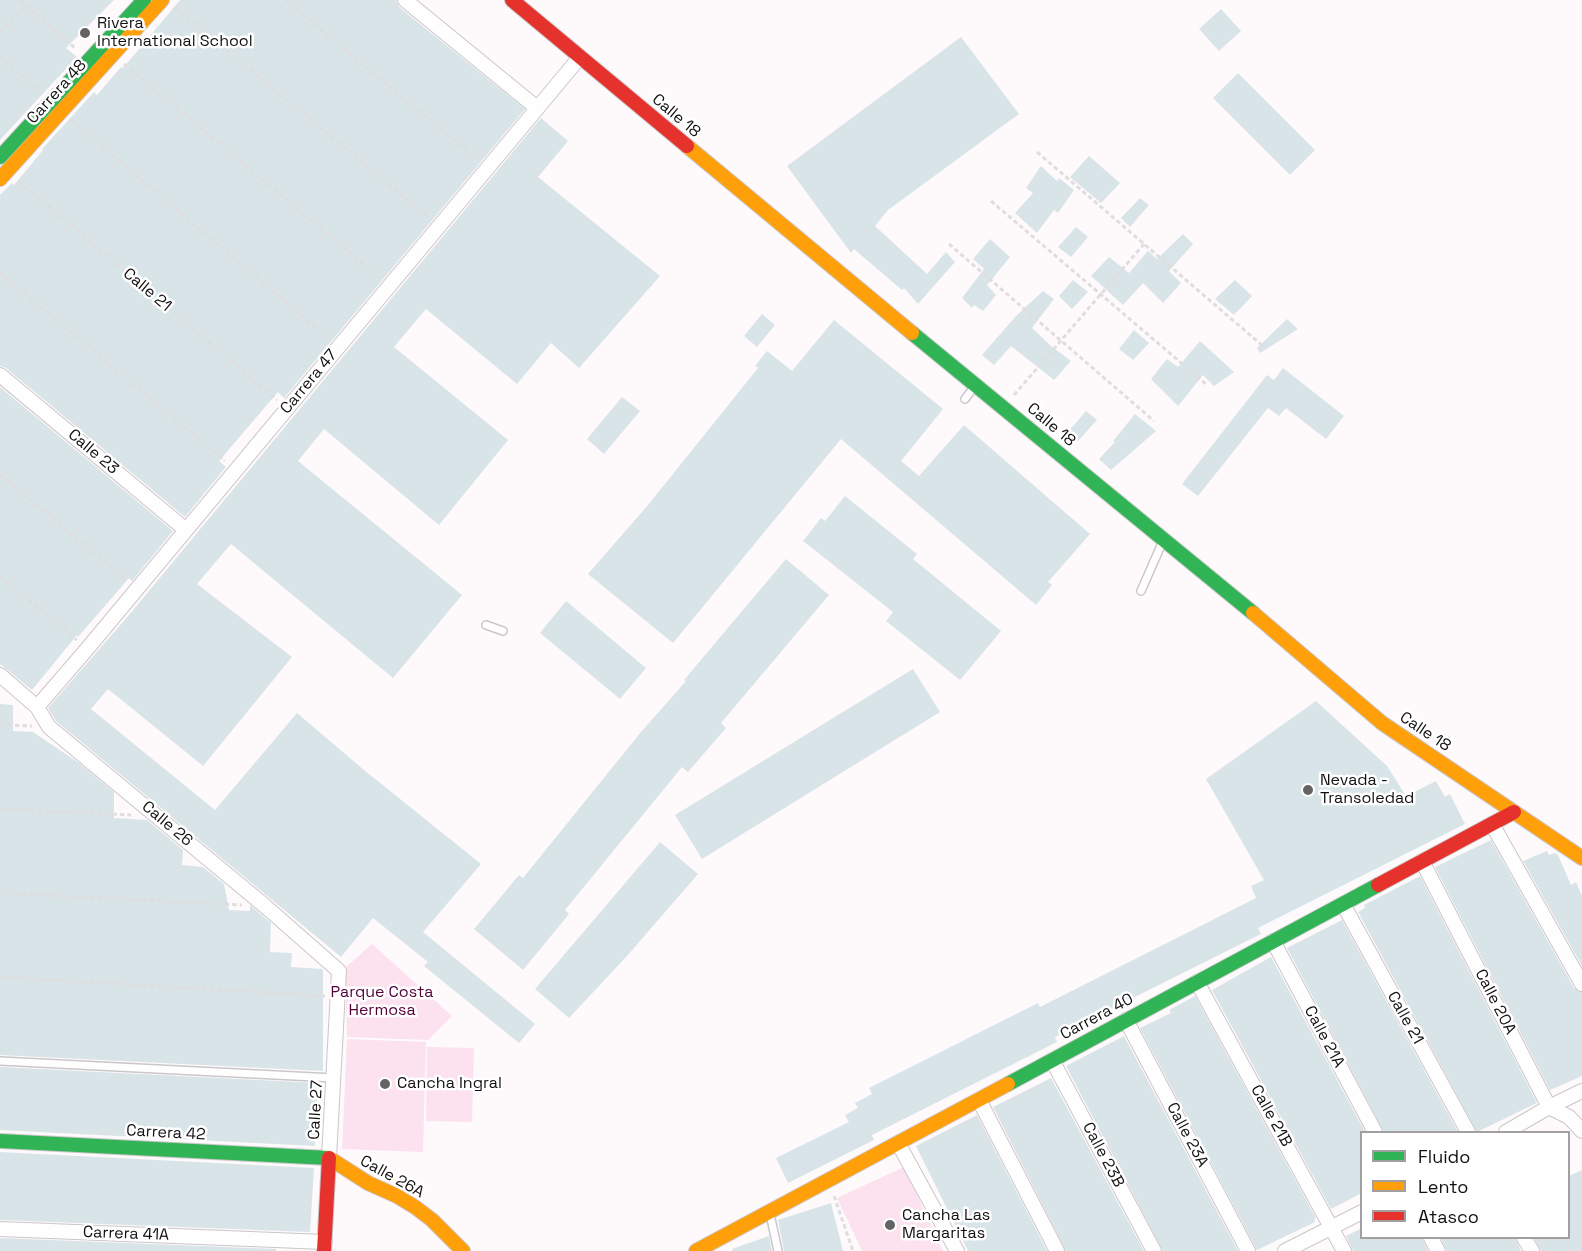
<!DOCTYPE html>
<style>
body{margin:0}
#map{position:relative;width:1582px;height:1251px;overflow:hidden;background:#fef9fb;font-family:"Space Grotesk",sans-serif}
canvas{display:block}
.legend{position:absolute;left:1360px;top:1131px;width:210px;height:108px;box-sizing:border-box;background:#fff;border:2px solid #a19fa0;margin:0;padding:8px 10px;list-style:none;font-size:18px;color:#131011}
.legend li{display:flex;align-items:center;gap:12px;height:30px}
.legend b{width:30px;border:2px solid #a19fa0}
</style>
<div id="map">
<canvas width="1582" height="1251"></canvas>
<ul class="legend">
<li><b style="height:8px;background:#30b455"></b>Fluido</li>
<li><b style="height:8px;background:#ff9f0a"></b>Lento</li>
<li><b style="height:8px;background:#e5322d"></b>Atasco</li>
</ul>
</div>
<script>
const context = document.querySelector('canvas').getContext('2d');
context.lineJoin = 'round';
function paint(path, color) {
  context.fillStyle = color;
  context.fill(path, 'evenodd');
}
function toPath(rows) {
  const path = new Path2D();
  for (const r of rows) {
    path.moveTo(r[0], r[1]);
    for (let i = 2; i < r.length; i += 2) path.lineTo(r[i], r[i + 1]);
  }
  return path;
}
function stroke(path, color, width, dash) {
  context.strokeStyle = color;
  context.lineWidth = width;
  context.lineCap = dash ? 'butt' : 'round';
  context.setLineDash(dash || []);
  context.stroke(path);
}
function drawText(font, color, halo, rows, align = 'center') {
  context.font = font + ' "Space Grotesk",sans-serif';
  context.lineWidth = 5;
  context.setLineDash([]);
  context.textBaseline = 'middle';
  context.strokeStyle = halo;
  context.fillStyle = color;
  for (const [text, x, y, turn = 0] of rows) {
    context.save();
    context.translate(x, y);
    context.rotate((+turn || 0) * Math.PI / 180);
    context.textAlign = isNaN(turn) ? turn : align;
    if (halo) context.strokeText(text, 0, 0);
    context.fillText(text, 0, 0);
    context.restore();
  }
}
paint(toPath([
 [372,944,452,1016,428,1040,347,1037,345,968],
 [347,1039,426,1042,423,1152,342,1149],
 [427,1047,474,1048,472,1122,426,1121],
 [904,1167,943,1251,862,1251,837,1198]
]), '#fbe2ee');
paint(toPath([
 [0,0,114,0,66,48,77,57,0,140],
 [180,0,396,0,399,7,525,109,284,398,278,392,219,461,226,467,185,517,6,368,0,366,0,195,12,183,14,185,43,150,42,149,94,92,97,95,121,67,123,68],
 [1221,9,1241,31,1219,51,1199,29],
 [961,37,1019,114,888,210,875,226,927,274,946,252,955,262,918,304,904,288,902,290,854,249,851,253,787,166],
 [1238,73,1315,150,1290,175,1213,98],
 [541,118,568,141,538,177,660,276,579,368,551,343,517,384,426,309,394,347,508,440,439,525,324,429,298,461,462,595,393,678,231,544,197,584,292,657,203,766,108,689,91,709,215,810,297,713,364,770,481,864,423,932,535,1024,519,1043,424,966,428,962,373,918,341,957,56,721,48,708,129,615],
 [1089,156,1120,183,1101,203,1070,177],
 [1041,166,1057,181,1059,178,1074,190,1058,213,1054,210,1037,233,1015,213,1033,193,1026,188],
 [1140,198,1149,205,1130,227,1121,218],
 [1076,227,1088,237,1071,257,1058,247],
 [1183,234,1193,244,1169,271,1181,283,1163,303,1143,283,1123,305,1091,276,1109,257,1129,273,1148,251,1157,259],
 [990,239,1010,257,987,285,996,295,983,311,974,305,972,308,962,298,984,269,973,259],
 [1073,280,1088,292,1072,309,1059,296],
 [1235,280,1252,296,1234,315,1215,299],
 [1043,291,1054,299,1032,328,1051,346,1071,361,1054,380,1011,346,994,365,982,355,1016,316],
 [762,314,775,325,757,347,744,336],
 [1287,319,1298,329,1260,353,1257,348],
 [834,320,943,409,901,461,919,476,964,425,1090,534,1048,582,1052,585,1036,605,841,439,673,643,588,574,648,505,758,368,755,366,767,351,792,371],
 [1134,330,1149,343,1133,360,1119,349],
 [1200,341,1234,372,1214,386,1203,375,1178,406,1151,379,1167,359,1178,367],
 [1283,368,1344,416,1326,439,1286,408,1279,416,1268,408,1198,496,1182,484,1267,375,1274,380],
 [0,387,173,531,132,581,129,578,78,637,77,635,32,690,0,664],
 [622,397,640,411,604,454,587,439],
 [1086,411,1097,420,1078,441,1068,432],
 [1135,414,1156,431,1111,470,1099,459,1115,442,1113,441],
 [845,496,917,554,913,559,1001,631,960,680,886,621,893,612,803,541,821,518,825,521],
 [786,559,829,595,721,723,726,728,688,772,682,767,565,910,569,914,523,970,474,929,519,875,523,878,641,732,686,681,684,680],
 [566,601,646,668,620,699,540,633],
 [913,669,940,712,702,859,675,815],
 [1316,701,1387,766,1406,796,1436,781,1445,797,1450,794,1465,824,1258,928,1261,934,1055,1037,1057,1042,872,1135,874,1140,788,1183,776,1158,849,1122,845,1115,858,1108,855,1103,872,1094,869,1088,1038,1003,1040,1007,1256,898,1251,886,1264,880,1206,779],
 [0,704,13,705,13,731,33,732,79,763,114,792,114,818,147,820,183,850,182,865,203,867,224,884,229,910,250,911,250,905,271,923,270,952,292,953,291,967,323,969,323,1071,0,1055],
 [1491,840,1574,988,1582,993,1582,1076,1550,1090,1435,867],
 [660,842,698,874,627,956,569,1018,535,989],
 [1547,851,1549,855,1554,853,1558,855,1571,885,1576,882,1582,896,1582,966,1523,861],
 [1420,876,1537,1103,1477,1132,1358,912,1365,908,1364,905],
 [1342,920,1458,1132,1384,1132,1287,948],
 [1271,957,1365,1132,1362,1132,1362,1193,1331,1209,1212,990],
 [1195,996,1316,1218,1314,1219,1315,1222,1257,1250,1140,1028,1171,1013,1169,1010],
 [1124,1036,1238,1251,1163,1251,1066,1066],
 [0,1067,318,1083,315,1146,0,1130],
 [1051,1078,1144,1251,1066,1251,993,1107],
 [977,1115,1047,1251,968,1251,916,1146],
 [0,1152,314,1168,310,1232,0,1220],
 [1582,1170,1582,1251,1541,1251,1534,1238,1569,1238,1569,1176],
 [831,1203,843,1251,784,1251,778,1220],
 [1362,1228,1362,1238,1422,1238,1428,1251,1353,1251,1346,1236],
 [769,1236,772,1251,732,1251,732,1249],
 [0,1238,276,1249,276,1251,0,1251],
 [1441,1238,1515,1238,1521,1251,1447,1251]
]), '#d9e4e9');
const lane = toPath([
 [965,399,974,387],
 [1141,591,1163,541],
 [486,625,503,631],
 [0,1061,334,1078],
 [770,1214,778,1251]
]);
const street = toPath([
 [405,0,537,108],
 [0,375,186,530],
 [0,675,37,707,49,727,265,906,339,971,329,1158],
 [37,707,87,649,580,57],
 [1492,824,1582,984],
 [1422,861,1549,1107,1569,1117,1582,1131],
 [1343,904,1468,1132],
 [1273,941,1375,1132],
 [1197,982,1344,1251],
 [1126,1020,1248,1251],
 [1052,1060,1154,1251],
 [979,1100,1057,1251],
 [1506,1132,1549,1107,1582,1091],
 [898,1143,957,1251],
 [0,1229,325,1242],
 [1431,1238,1438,1251],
 [1524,1238,1532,1251],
 [1285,1251,1362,1212]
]);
const fast = toPath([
 [0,157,144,0],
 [912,333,1253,613],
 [1008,1084,1378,885],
 [0,1141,329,1158]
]);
const slow = toPath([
 [687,146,912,333],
 [0,179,162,0],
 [1253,613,1382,723,1582,858],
 [329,1158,368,1183,397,1196,415,1207,432,1220,463,1251],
 [696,1251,1008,1084]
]);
const jam = toPath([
 [512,0,687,146],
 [1378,885,1514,812],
 [324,1251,329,1158]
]);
stroke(lane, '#cbc7c9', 10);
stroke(street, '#cbc7c9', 16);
stroke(fast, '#cbc7c9', 16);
stroke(slow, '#cbc7c9', 16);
stroke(jam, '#cbc7c9', 16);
stroke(toPath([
 [20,0,76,49],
 [285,0,477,159],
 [175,7,428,217],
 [0,33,26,6],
 [0,55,39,91],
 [124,64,379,277],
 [72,121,328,338],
 [1037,152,1264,347],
 [19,181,277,400],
 [991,201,1206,384],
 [949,244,1154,421],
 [0,273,225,461],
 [1014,395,1144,244],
 [0,475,127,580],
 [0,576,77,640],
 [0,725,32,726],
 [0,809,131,815],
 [0,893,242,905],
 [0,977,325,996],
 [834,1196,853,1251]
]), '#dfdede', 3, [4.5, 3]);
stroke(lane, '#fffefe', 7);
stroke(street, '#fffefe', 14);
stroke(fast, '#30b455', 14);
stroke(slow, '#ff9f0a', 14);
stroke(jam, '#e5322d', 14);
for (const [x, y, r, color] of [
 [85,33,6,"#656263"],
 [1308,790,6,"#656263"],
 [385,1084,6,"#656263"],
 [890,1225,6,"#656263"]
]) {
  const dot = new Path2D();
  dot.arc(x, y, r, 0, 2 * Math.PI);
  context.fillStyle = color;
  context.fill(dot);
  stroke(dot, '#fff', 2);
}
drawText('16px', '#131011', '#fff', [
 ["Rivera",97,24],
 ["International School",97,42],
 ["Nevada -",1320,781],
 ["Transoledad",1320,799],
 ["Cancha Ingral",397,1084],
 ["Cancha Las",902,1216],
 ["Margaritas",902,1234]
], 'left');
drawText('16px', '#131011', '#fff', [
 ["Carrera 48",57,92,-48],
 ["Calle 18",676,116,40],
 ["Calle 21",147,290,40],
 ["Carrera 47",309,382,-50],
 ["Calle 18",1051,425,40],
 ["Calle 23",93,452,40],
 ["Calle 18",1425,732,34],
 ["Calle 26",167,824,40],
 ["Calle 20A",1495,1002,63],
 ["Carrera 40",1097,1017,-28],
 ["Calle 21",1405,1018,61],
 ["Calle 21A",1324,1037,62],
 ["Calle 27",316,1110,-87],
 ["Calle 21B",1271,1116,61],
 ["Carrera 42",166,1133,3],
 ["Calle 23A",1187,1135,62],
 ["Calle 23B",1103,1155,62],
 ["Calle 26A",392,1177,29],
 ["Carrera 41A",126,1234,2]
]);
drawText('16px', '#530139', '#fff', [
 ["Parque Costa",382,993],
 ["Hermosa",382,1011]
]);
</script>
